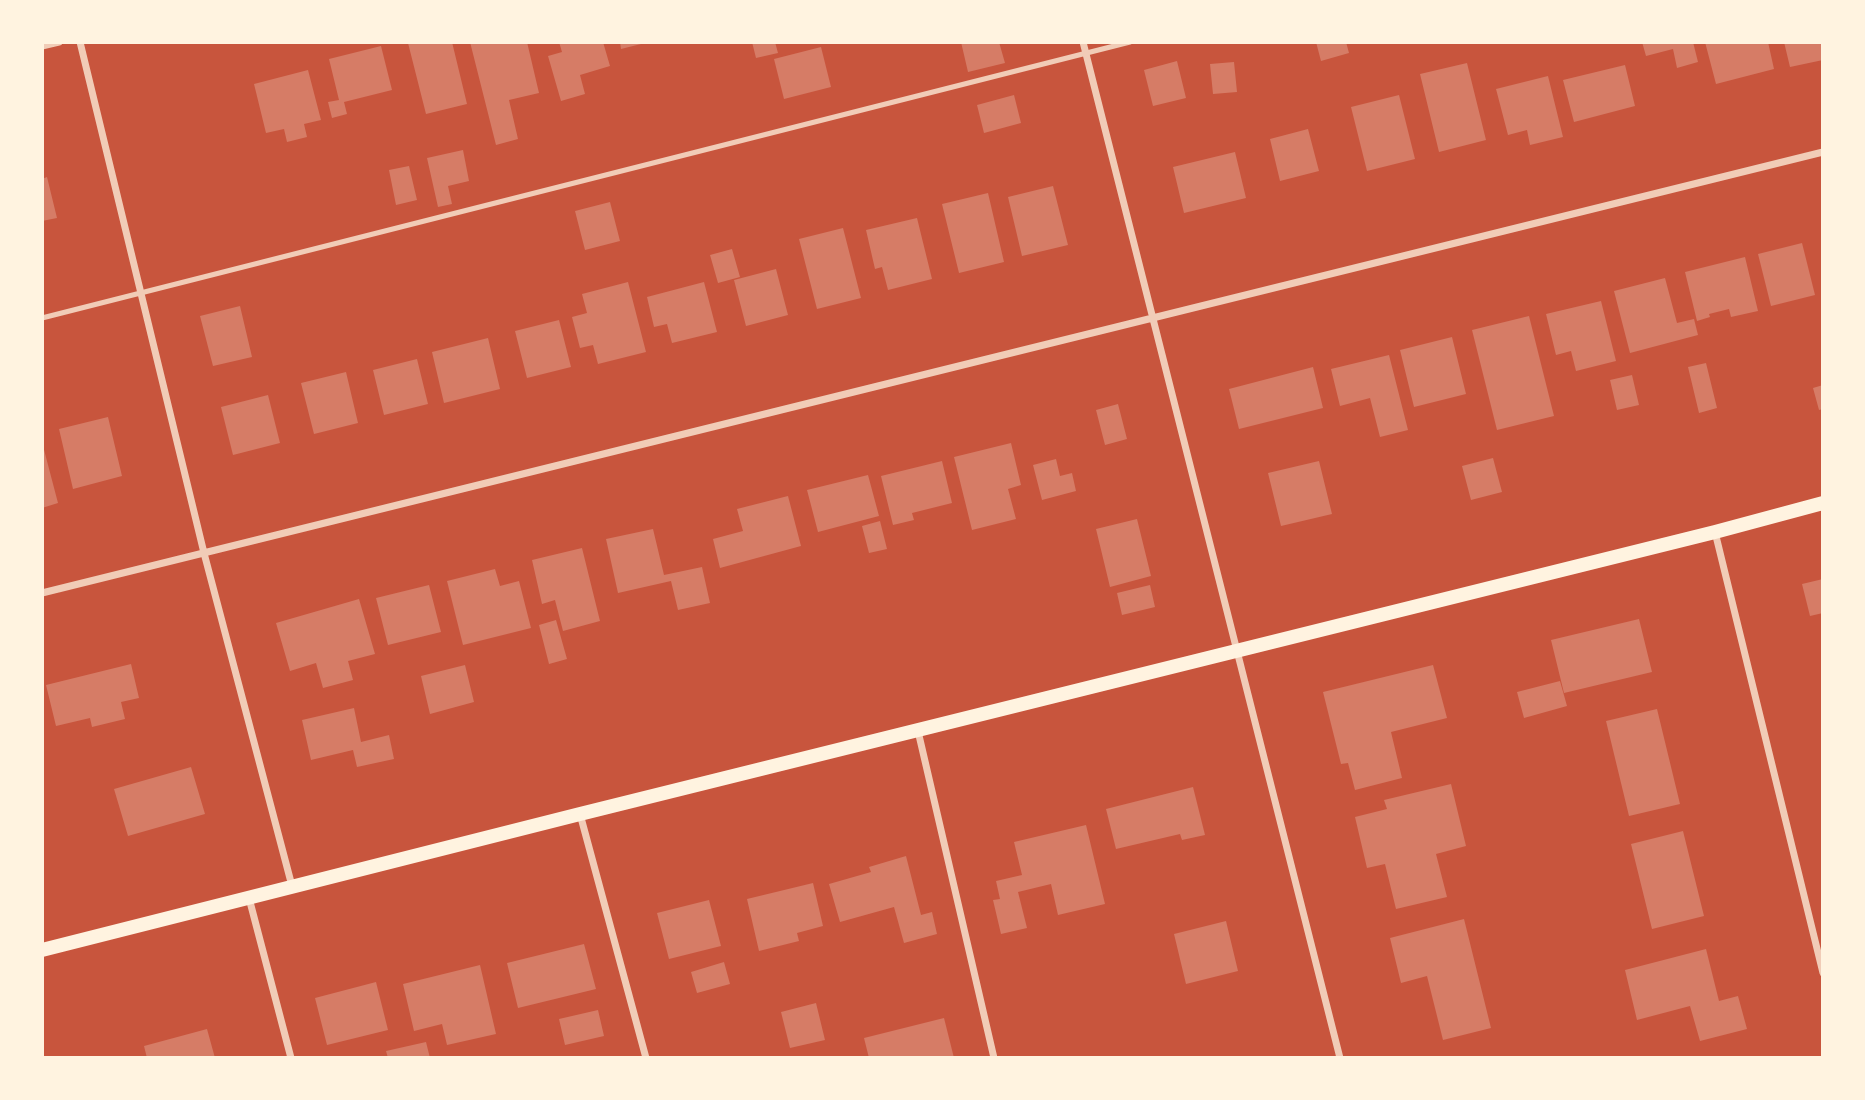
<!DOCTYPE html>
<style>
body{margin:0}
#map{position:relative;width:1865px;height:1100px;overflow:hidden;background:#c8553d;font-family:"IBM Plex Sans",sans-serif}
canvas{display:block}
.frame{position:absolute;inset:0;border:44px solid #fff3e0;pointer-events:none}
</style>
<div id="map">
<canvas width="1865" height="1100"></canvas>
<div class="frame"></div>
</div>
<script>
const context = document.querySelector('canvas').getContext('2d');
context.lineJoin = 'round';
function paint(path, color) {
  context.fillStyle = color;
  context.fill(path, 'evenodd');
}
function toPath(rows) {
  const path = new Path2D();
  for (const r of rows) {
    path.moveTo(r[0], r[1]);
    for (let i = 2; i < r.length; i += 2) path.lineTo(r[i], r[i + 1]);
  }
  return path;
}
function stroke(path, color, width, dash) {
  context.strokeStyle = color;
  context.lineWidth = width;
  context.lineCap = dash ? 'butt' : 'round';
  context.setLineDash(dash || []);
  context.stroke(path);
}
paint(toPath([
 [452,42,467,104,426,114,408,43],
 [470,42,527,42,539,93,509,100,518,139,496,145],
 [559,42,603,42,610,66,580,75,585,94,561,101,548,56,562,52],
 [620,42,644,42,645,43,621,49],
 [752,42,775,42,778,53,756,58],
 [961,42,999,42,1005,63,968,72],
 [1316,42,1346,42,1349,53,1321,61],
 [1642,42,1693,42,1698,62,1677,68,1673,49,1646,56],
 [1705,42,1768,42,1774,69,1716,84],
 [1784,42,1823,42,1823,60,1790,67],
 [381,46,392,90,344,102,347,114,332,118,328,102,339,100,329,59],
 [821,47,831,87,784,99,774,59],
 [1177,61,1186,98,1153,106,1144,70],
 [1234,62,1237,92,1213,94,1210,64],
 [1467,63,1486,140,1439,152,1420,74],
 [1625,65,1635,106,1574,122,1563,80],
 [308,70,321,120,304,124,307,137,287,142,284,129,266,133,254,84],
 [1548,76,1563,137,1530,145,1527,130,1508,135,1496,89],
 [1014,95,1021,123,984,133,977,105],
 [1399,95,1415,159,1367,171,1351,107],
 [1308,129,1319,171,1280,181,1270,139],
 [463,150,469,181,448,186,452,204,438,207,427,158],
 [1235,152,1246,198,1184,213,1173,167],
 [409,166,417,200,396,205,389,170],
 [47,177,57,218,42,221,42,179],
 [1053,186,1068,245,1022,256,1008,197],
 [988,193,1004,262,959,273,942,204],
 [610,202,620,241,585,250,575,211],
 [917,218,932,279,888,290,882,267,875,269,866,230],
 [843,228,861,298,817,309,799,239],
 [1802,243,1815,295,1771,306,1758,254],
 [732,249,740,277,718,283,710,255],
 [1745,257,1758,311,1731,317,1729,309,1709,314,1710,317,1697,321,1685,272],
 [776,269,788,315,746,326,734,280],
 [1665,278,1677,323,1694,319,1698,335,1630,353,1614,291],
 [628,282,646,352,598,364,593,345,580,348,572,317,587,313,582,294],
 [704,282,717,332,672,343,667,324,654,327,647,297],
 [1601,301,1616,361,1576,371,1571,351,1556,355,1546,314],
 [240,306,252,357,213,366,200,316],
 [1529,316,1554,416,1497,430,1472,330],
 [559,320,571,367,527,378,515,331],
 [1452,337,1466,394,1414,407,1400,350],
 [488,338,500,389,444,403,432,352],
 [1389,355,1408,430,1380,437,1370,398,1340,406,1331,369],
 [417,359,428,404,384,415,373,370],
 [1706,363,1717,408,1699,413,1688,367],
 [1313,367,1323,408,1239,429,1229,389],
 [346,372,358,423,314,434,301,383],
 [1632,375,1639,405,1617,410,1610,380],
 [1823,385,1823,409,1819,410,1813,388],
 [268,395,280,443,233,455,221,407],
 [1118,404,1127,439,1105,445,1096,410],
 [108,417,122,476,73,489,59,429],
 [42,442,58,503,42,508],
 [1011,443,1021,485,1008,489,1016,519,972,530,954,457],
 [1493,458,1502,492,1471,500,1462,466],
 [1056,459,1060,476,1072,473,1076,491,1042,500,1033,465],
 [942,461,952,503,912,513,914,520,893,525,881,476],
 [1319,461,1332,514,1281,526,1268,473],
 [868,475,879,516,818,532,807,490],
 [788,496,801,546,720,568,713,539,743,531,737,509],
 [1137,519,1151,576,1110,587,1096,529],
 [880,521,887,549,869,553,862,526],
 [653,529,664,575,702,567,710,603,678,610,671,581,618,593,606,539],
 [582,548,600,621,563,631,555,600,542,604,532,560],
 [495,569,500,586,519,581,531,628,463,645,447,581],
 [1823,579,1823,613,1810,616,1802,584],
 [429,585,441,632,388,645,376,598],
 [1150,585,1155,607,1122,615,1117,593],
 [359,599,375,654,348,661,353,680,323,688,316,663,290,671,276,623],
 [1639,619,1652,672,1564,693,1551,640],
 [556,620,567,659,549,664,539,625],
 [131,664,139,698,121,702,125,719,92,727,90,718,56,726,46,685],
 [465,665,474,702,430,714,421,676],
 [1433,665,1447,718,1391,732,1402,778,1355,790,1348,763,1341,764,1323,692],
 [1560,681,1567,706,1524,718,1517,692],
 [354,708,361,742,389,735,394,759,357,767,353,750,311,760,302,720],
 [1657,709,1680,804,1629,816,1606,721],
 [191,767,205,814,128,836,114,789],
 [1451,784,1466,846,1436,854,1447,897,1396,909,1385,864,1367,868,1355,817,1387,809,1384,800],
 [1193,787,1205,835,1182,840,1180,834,1116,849,1106,809],
 [1086,825,1105,904,1058,915,1051,884,1018,892,1027,928,1001,934,993,900,1000,899,996,881,1022,875,1014,842],
 [1683,831,1704,916,1652,929,1631,844],
 [906,856,921,915,932,912,937,934,904,943,894,907,840,922,829,884,871,872,869,867],
 [813,883,823,926,797,933,799,941,759,951,747,899],
 [709,900,721,946,669,959,657,913],
 [1464,919,1491,1028,1443,1040,1427,976,1401,983,1390,938],
 [1226,921,1238,971,1186,984,1174,934],
 [584,944,596,989,518,1008,507,963],
 [1706,949,1719,1001,1738,996,1747,1029,1700,1041,1690,1006,1637,1020,1625,970],
 [724,962,730,984,697,993,691,972],
 [480,965,496,1034,447,1045,442,1024,414,1031,403,984],
 [376,982,388,1030,327,1045,315,998],
 [816,1003,825,1040,790,1048,781,1012],
 [598,1010,604,1036,565,1045,559,1019],
 [944,1018,954,1058,869,1058,864,1038],
 [207,1029,215,1058,147,1058,144,1046],
 [426,1042,430,1058,388,1058,386,1051]
]), '#d67c66');
stroke(toPath([
 [42,318,1130,42]
]), '#f1ccb7', 5);
stroke(toPath([
 [80,42,204,553,292,886],
 [1083,42,1340,1058],
 [42,46,59,42],
 [1715,532,1823,973],
 [42,593,1823,152],
 [918,731,994,1058],
 [580,814,646,1058],
 [249,898,291,1058]
]), '#f1ccb7', 7);
stroke(toPath([
 [42,950,580,814,1715,532,1823,503]
]), '#fff3e0', 14);
</script>
